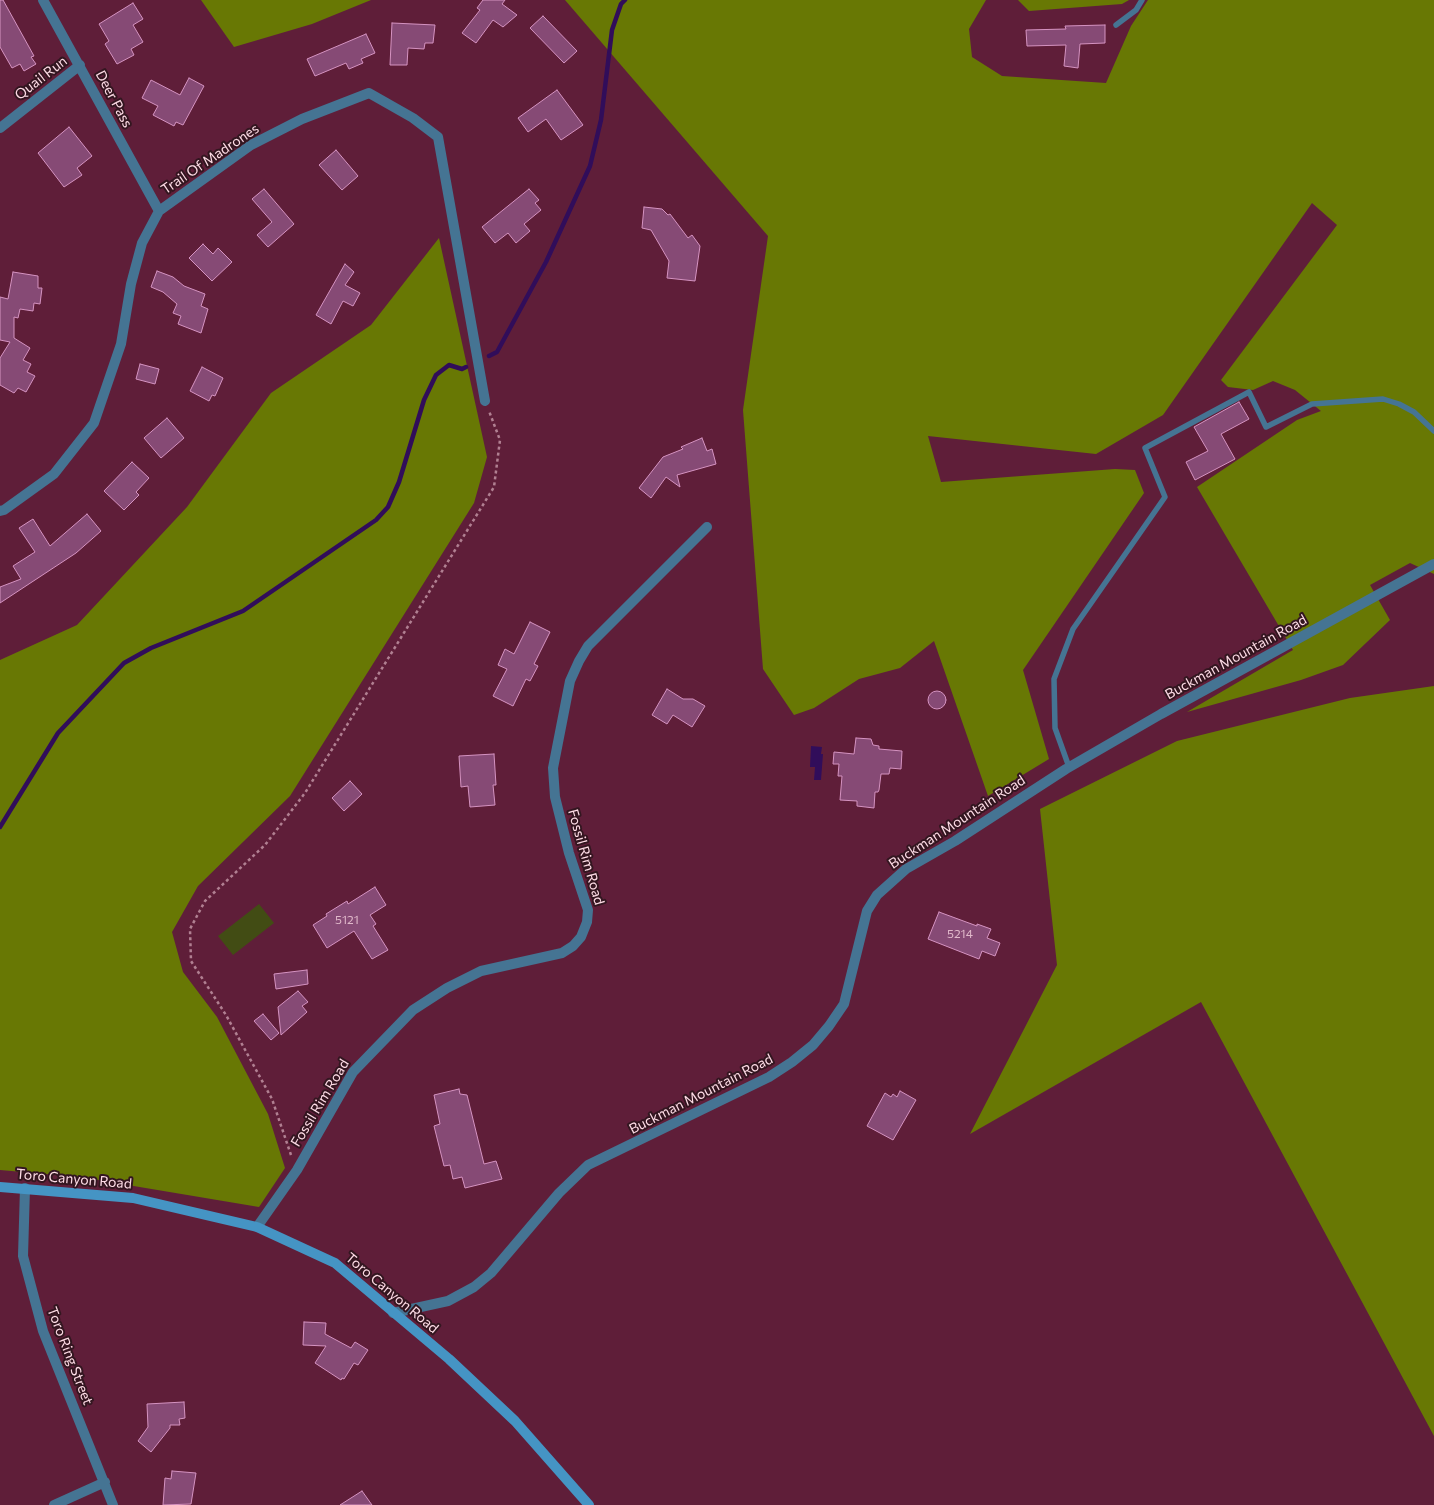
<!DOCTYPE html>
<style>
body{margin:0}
canvas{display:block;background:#5f1e39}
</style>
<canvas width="1434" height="1505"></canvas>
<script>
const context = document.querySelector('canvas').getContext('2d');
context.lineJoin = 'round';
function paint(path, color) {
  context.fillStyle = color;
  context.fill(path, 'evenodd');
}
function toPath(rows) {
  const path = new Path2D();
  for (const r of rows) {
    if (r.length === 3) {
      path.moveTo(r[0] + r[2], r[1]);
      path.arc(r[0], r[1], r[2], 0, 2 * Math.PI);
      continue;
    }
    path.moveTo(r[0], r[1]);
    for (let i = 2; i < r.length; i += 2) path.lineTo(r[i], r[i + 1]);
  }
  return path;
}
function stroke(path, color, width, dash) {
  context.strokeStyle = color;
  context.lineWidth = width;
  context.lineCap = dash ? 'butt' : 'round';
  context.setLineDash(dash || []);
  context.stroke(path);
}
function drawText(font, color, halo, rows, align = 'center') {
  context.font = font + ' Commissioner,sans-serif';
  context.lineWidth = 4;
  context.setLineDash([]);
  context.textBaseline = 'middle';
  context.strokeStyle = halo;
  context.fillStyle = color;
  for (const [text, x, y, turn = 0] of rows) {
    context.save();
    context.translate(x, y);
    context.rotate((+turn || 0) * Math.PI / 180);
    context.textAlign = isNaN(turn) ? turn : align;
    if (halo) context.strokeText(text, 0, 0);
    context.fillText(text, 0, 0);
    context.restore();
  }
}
paint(toPath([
 [259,904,274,923,233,955,218,936]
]), '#424c14');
paint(toPath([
 [201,0,371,0,312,24,234,47],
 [565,0,986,0,969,29,972,57,1002,76,1106,83,1131,26,1148,0,1434,0,1434,574,1410,563,1370,585,1390,620,1343,665,1301,680,1187,712,1293,650,1197,487,1297,420,1321,411,1295,390,1273,381,1253,390,1228,387,1221,380,1337,225,1312,203,1163,415,1096,454,928,436,941,482,1115,469,1135,470,1144,493,1023,670,1049,759,988,796,934,641,900,668,859,679,814,708,794,715,763,669,743,410,768,236],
 [1018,0,1129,0,1122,4,1029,11],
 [439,238,487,457,474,503,290,796,198,886,172,932,183,972,217,1017,268,1114,285,1168,259,1207,80,1177,0,1170,0,660,77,625,187,507,271,393,371,325],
 [1434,686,1434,1436,1201,1002,970,1134,1057,965,1040,809,1177,741,1350,698]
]), '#687804');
paint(toPath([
 [811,746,822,747,821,754,823,754,821,780,814,780,815,767,810,767]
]), '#310d5a');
stroke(toPath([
 [489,356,497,352,546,262,590,166,601,120,612,30,621,4,625,0],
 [0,827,58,733,124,663,151,648,243,611,376,520,388,507,399,482,424,400,436,375,449,365,462,369,466,367]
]), '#310d5a', 4.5);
const building = toPath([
 [0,0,3,0,34,56,31,57,36,64,24,71,20,64,12,68,0,47,0,0],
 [483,0,505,0,502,4,517,15,503,27,493,20,476,43,462,33,480,10,477,8,483,0],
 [133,3,143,19,133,25,143,42,131,49,134,55,117,64,105,44,109,41,99,24,133,3],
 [543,16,577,51,564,63,530,28,543,16],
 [392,23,435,25,433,43,425,43,424,49,408,48,407,65,390,65,392,23],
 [1105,25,1105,43,1080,44,1078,68,1064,66,1066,45,1027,46,1026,30,1066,29,1065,26,1105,25],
 [366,34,375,53,361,59,363,63,349,69,346,63,315,76,307,59,366,34],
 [189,78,204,86,183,125,176,122,174,126,153,115,158,106,142,98,151,80,180,95,189,78],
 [557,90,583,125,561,140,546,119,528,132,518,118,557,90],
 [69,127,92,156,77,168,82,175,64,187,38,153,69,127],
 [336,150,358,176,342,190,319,165,336,150],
 [264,189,294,224,268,247,257,235,272,222,252,199,264,189],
 [529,189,539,200,535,203,541,210,524,224,530,231,516,243,508,233,495,243,482,227,529,189],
 [644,207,662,209,668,215,670,214,688,238,692,235,700,246,695,281,667,278,669,261,651,230,642,228,644,207],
 [203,244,213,254,218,248,232,262,212,281,189,258,203,244],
 [345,264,354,272,345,285,360,293,353,306,343,301,331,324,316,315,345,264],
 [157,271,173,277,184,286,205,294,201,306,208,309,201,333,178,324,181,316,173,313,177,304,163,292,151,287,157,271],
 [13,272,38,276,38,288,42,288,40,304,34,303,33,311,20,309,18,318,14,317,14,338,30,348,23,360,31,364,27,372,35,376,26,392,18,388,14,393,0,385,0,358,10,342,0,340,0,297,8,299,13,272],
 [140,364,159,369,155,384,136,379,140,364],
 [202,367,223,378,215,396,212,395,209,401,190,391,202,367],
 [1239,402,1249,419,1221,434,1235,459,1195,480,1186,462,1208,451,1194,427,1239,402],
 [167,418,184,438,161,458,144,438,167,418],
 [702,438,707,451,712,449,716,464,677,475,680,487,666,477,651,498,639,488,663,457,683,449,681,447,702,438],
 [132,462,149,478,136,492,139,495,124,510,104,491,132,462],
 [87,514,101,531,76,553,0,603,0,587,21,579,13,566,35,552,19,528,33,519,50,546,87,514],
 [530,622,550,632,534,664,538,666,530,681,526,679,513,706,493,696,507,669,498,665,505,649,514,654,530,622],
 [667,689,683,699,693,699,705,706,692,727,673,715,667,724,652,715,667,689],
 [937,700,9],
 [856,738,871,739,873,745,879,746,879,749,902,751,901,769,890,768,889,774,881,774,879,790,878,792,875,792,874,808,857,806,857,801,840,800,842,776,838,776,839,764,833,764,834,752,854,754,856,738],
 [494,754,496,785,493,785,495,805,470,807,468,786,461,787,459,756,494,754],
 [350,781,362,794,344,811,332,798,350,781],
 [375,887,386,905,370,915,376,924,373,926,388,950,372,959,354,931,327,948,313,925,327,916,326,914,347,901,348,904,375,887],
 [939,912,977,926,977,924,991,929,987,938,1000,943,995,956,982,951,979,959,928,939,939,912],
 [307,970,308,984,276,989,274,974,307,970],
 [298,991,308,1002,302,1006,307,1012,281,1035,278,1007,298,991],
 [263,1014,279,1033,271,1040,254,1021,263,1014],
 [459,1089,460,1094,467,1095,484,1164,496,1161,502,1179,465,1188,462,1177,453,1179,450,1165,444,1166,434,1126,440,1124,434,1095,459,1089],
 [900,1091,916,1100,893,1140,867,1126,885,1093,891,1097,893,1094,897,1097,900,1091],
 [304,1322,326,1323,325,1334,351,1348,355,1342,368,1350,358,1365,354,1363,344,1379,342,1378,341,1380,315,1363,326,1346,303,1345,304,1322],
 [184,1402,185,1418,179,1419,180,1425,170,1425,170,1428,151,1452,138,1441,148,1427,147,1404,184,1402],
 [172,1471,196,1473,191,1504,163,1505,165,1478,171,1479,172,1471],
 [362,1491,372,1505,340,1505,362,1491]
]);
paint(building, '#864a75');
stroke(building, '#d593c1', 1);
stroke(toPath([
 [291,1155,272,1099,226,1015,191,961,190,929,205,901,265,845,305,793,494,487,500,440,489,411]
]), '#b18092', 2.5, [3, 3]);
stroke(toPath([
 [1116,25,1136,10,1142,0],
 [1069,767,1055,728,1054,679,1073,629,1165,497,1145,448,1249,392,1266,427,1312,404,1383,399,1399,404,1414,412,1434,431]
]), '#457493', 5.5);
stroke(toPath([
 [43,0,159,211],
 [0,128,80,65],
 [0,511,4,510,54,474,94,423,121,344,131,284,142,243,159,211,251,145,302,119,369,93,413,118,438,137,485,401],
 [25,1188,23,1256,43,1331,113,1505],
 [257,1227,297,1170,353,1072,413,1010,447,988,481,971,562,953,573,946,581,937,587,922,588,910,569,853,555,797,553,768,570,681,579,661,588,646,707,527],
 [393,1313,448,1301,474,1287,491,1273,559,1193,588,1165,769,1077,792,1062,813,1045,829,1026,844,1004,867,911,877,895,906,869,955,841,1066,769,1161,714,1434,564],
 [54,1505,105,1482]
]), '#457493', 10);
stroke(toPath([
 [0,1187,133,1198,257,1227,335,1263,449,1359,515,1421,589,1505]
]), '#4594c4', 10);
drawText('12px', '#e0b8ca', null, [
 ["5121",347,920],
 ["5214",960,934]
]);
drawText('14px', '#fedce6', '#331620', [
 ["Quail Run",41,78,-38],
 ["Deer Pass",114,99,62],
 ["Trail Of Madrones",210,159,-34],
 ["Buckman Mountain Road",1236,657,-29],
 ["Buckman Mountain Road",957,822,-33],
 ["Fossil Rim Road",586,857,74],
 ["Buckman Mountain Road",701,1094,-27],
 ["Fossil Rim Road",320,1103,-59],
 ["Toro Canyon Road",74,1179,5],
 ["Toro Canyon Road",392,1293,40],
 ["Toro Ring Street",70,1356,69]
]);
</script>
